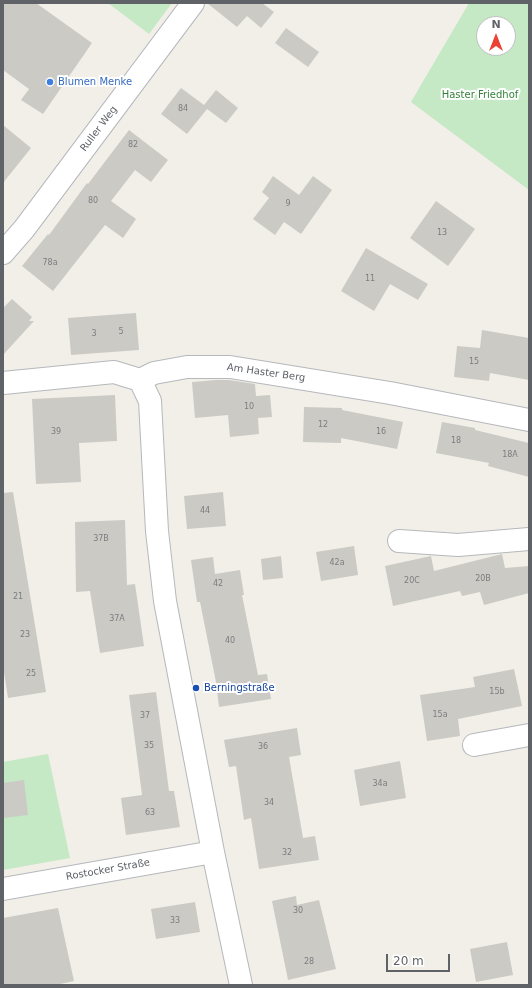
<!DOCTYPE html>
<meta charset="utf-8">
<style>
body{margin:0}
#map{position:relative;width:532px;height:988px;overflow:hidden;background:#f1efe8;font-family:"DejaVu Sans",sans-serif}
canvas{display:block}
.frame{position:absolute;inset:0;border:4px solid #5f6368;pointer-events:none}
.north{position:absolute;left:476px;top:16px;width:40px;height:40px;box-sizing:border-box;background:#fff;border:1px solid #bfc1c3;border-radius:50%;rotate:0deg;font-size:11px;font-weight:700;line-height:16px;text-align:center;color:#5f6368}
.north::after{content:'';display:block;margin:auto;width:14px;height:18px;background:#ea4335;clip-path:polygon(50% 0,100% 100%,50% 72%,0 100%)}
.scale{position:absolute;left:386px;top:954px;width:64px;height:18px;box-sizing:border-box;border:2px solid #5f6368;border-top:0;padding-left:5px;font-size:12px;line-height:14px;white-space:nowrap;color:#5f6368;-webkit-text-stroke:3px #fff;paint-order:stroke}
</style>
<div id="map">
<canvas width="532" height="988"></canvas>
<div class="frame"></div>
<div class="north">N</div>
<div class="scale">20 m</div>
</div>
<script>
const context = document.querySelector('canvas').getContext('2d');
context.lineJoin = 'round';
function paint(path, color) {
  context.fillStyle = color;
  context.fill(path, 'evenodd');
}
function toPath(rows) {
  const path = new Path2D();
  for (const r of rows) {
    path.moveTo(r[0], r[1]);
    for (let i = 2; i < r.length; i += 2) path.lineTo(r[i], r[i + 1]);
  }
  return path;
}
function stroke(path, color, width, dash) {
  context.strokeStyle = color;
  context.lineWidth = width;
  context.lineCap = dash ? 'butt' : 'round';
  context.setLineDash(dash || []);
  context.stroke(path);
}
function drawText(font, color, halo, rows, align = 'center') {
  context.font = font + ' "DejaVu Sans",sans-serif';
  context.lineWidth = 4;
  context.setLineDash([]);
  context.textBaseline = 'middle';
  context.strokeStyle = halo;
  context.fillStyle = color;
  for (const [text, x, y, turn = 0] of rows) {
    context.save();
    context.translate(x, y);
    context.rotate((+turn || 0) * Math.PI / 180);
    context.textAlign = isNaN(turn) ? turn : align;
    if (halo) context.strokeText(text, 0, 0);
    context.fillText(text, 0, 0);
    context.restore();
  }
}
paint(toPath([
 [108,3,172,3,149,34],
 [469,3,529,3,529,190,411,102],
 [484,24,508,24,508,48,484,48],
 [48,754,70,858,3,870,3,762]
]), '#c5e8c5');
paint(toPath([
 [3,3,36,3,92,43,43,114,21,100,29,89,3,70],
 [207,3,262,3,274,12,261,28,247,16,237,27],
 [286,28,319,52,308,67,275,43],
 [181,88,204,105,216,90,238,108,226,123,207,109,187,134,161,114],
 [3,125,31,148,3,183],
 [129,130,168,160,151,182,135,170,111,201,136,219,123,238,105,225,53,291,22,266,48,234,49,235,87,183,88,184],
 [273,176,299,195,313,176,332,190,301,234,284,222,275,235,253,219,269,198,262,192],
 [436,201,475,229,448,266,410,238],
 [366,248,428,284,418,300,390,284,374,311,341,291],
 [12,299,32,317,29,321,34,321,3,355,3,308],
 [136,313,139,350,71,355,68,318],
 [482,330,529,338,529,380,490,373,489,381,454,377,457,346,480,348],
 [216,380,229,380,255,384,256,396,270,395,272,417,258,418,259,434,230,437,228,415,195,418,192,382],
 [115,395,117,441,79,443,81,482,36,484,32,399],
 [304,407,342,408,342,410,403,422,397,449,341,438,341,443,303,442],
 [442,422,475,428,475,430,529,443,529,477,488,466,489,463,436,453],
 [13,492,46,692,8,698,3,666,3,493],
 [223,492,226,526,187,529,184,496],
 [125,520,127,585,135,584,144,646,100,653,90,591,76,592,75,522],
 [354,546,358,575,321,581,316,552],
 [502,554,505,568,529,566,529,593,484,605,480,592,462,596,460,591,393,606,385,566,431,556,434,571],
 [281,556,283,578,263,580,261,559],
 [213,557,215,574,240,570,244,595,242,595,258,675,267,674,271,699,219,707,216,682,200,602,197,602,191,560],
 [514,669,522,706,458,719,460,736,427,741,420,695,475,687,473,677],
 [156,692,169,791,174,791,180,827,126,835,121,798,142,795,129,695],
 [297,728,301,755,289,757,303,838,315,836,319,860,259,869,251,818,244,820,236,766,229,767,224,740],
 [400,761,406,798,360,806,354,770],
 [24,780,28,815,3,818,3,783],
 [296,896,297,905,319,900,336,969,288,980,272,901],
 [195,902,200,932,156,939,151,909],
 [58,908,74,981,55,985,3,985,3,918],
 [507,942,513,975,476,982,470,949]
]), '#cccac5');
const street = toPath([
 [3,253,24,229,193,3],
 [140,380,150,401,157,531,165,601,213,852,241,985],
 [3,383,114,372,140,380,154,373,187,367,230,367,390,393,529,420],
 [399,541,458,545,529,539],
 [474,745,529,735],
 [3,889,213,852]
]);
stroke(street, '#b5b8bc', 24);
stroke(street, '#fff', 22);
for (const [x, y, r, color] of [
 [50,82,4,"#3f7fe0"],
 [196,688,4,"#1a4fb4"]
]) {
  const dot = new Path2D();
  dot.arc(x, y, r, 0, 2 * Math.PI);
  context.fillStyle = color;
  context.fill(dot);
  stroke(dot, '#fff', 1.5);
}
drawText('8px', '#7a7d7f', null, [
 ["84",183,109],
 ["82",133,145],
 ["80",93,201],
 ["9",288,204],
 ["13",442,233],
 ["78a",50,263],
 ["11",370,279],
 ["5",121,332],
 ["3",94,334],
 ["15",474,362],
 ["10",249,407],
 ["12",323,425],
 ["39",56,432],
 ["16",381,432],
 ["18",456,441],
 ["18A",510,455],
 ["44",205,511],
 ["37B",101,539],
 ["42a",337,563],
 ["20B",483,579],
 ["20C",412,581],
 ["42",218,584],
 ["21",18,597],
 ["37A",117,619],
 ["23",25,635],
 ["40",230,641],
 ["25",31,674],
 ["15b",497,692],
 ["15a",440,715],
 ["37",145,716],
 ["35",149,746],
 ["36",263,747],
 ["34a",380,784],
 ["34",269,803],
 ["63",150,813],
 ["32",287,853],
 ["30",298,911],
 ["33",175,921],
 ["28",309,962]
]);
drawText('10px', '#366cbe', '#fff', [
 ["Blumen Menke",58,82]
], 'left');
drawText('10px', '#348238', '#fff', [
 ["Haster Friedhof",480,95]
]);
drawText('10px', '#5f6368', '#fff', [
 ["Ruller Weg",99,129,-53],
 ["Am Haster Berg",266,373,8],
 ["Rostocker Straße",108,870,-10]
]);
drawText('10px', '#164399', '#fff', [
 ["Berningstraße",204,688]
], 'left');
</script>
